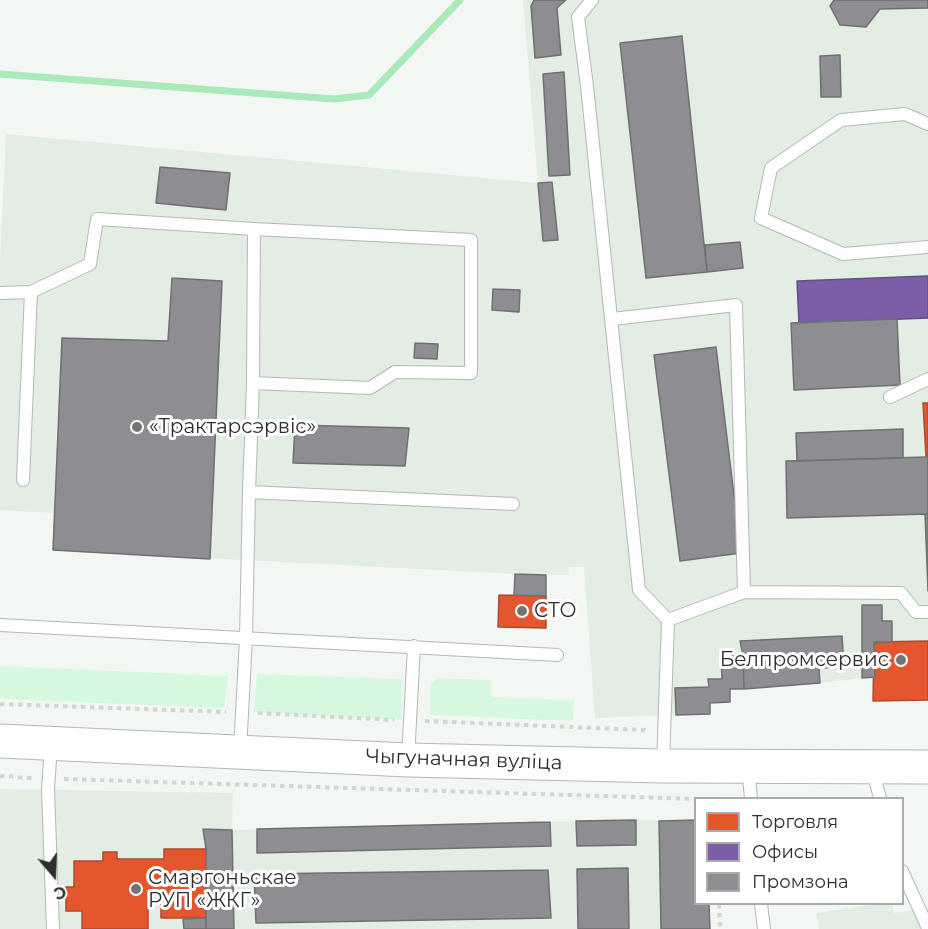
<!DOCTYPE html>
<meta charset="utf-8">
<style>
body{margin:0}
#map{position:relative;width:928px;height:929px;overflow:hidden;background:#f2f7f3;font-family:Montserrat,sans-serif}
canvas{display:block}
.legend{position:absolute;left:694px;top:797px;width:210px;height:108px;box-sizing:border-box;background:#fff;border:2px solid #aaabab;margin:0;padding:8px 10px;list-style:none;font-size:18px;color:#2b2e2c}
.legend li{display:flex;align-items:center;gap:12px;height:30px}
.legend b{width:30px;border:2px solid #aaabab}
.north{position:absolute;left:24px;top:845px;width:60px;height:60px;-webkit-text-stroke:4px #fff;paint-order:stroke;rotate:161deg;font-size:16px;font-weight:700;line-height:24px;text-align:center;color:#2b2e2c}
.north::after{content:'';display:block;margin:auto;width:21px;height:27px;background:#2b2e2c;clip-path:polygon(50% 0,100% 100%,50% 72%,0 100%)}
</style>
<div id="map">
<canvas width="928" height="929"></canvas>
<ul class="legend">
<li><b style="height:16px;background:#e4572e"></b>Торговля</li>
<li><b style="height:16px;background:#7b5ea7"></b>Офисы</li>
<li><b style="height:16px;background:#8d8d92"></b>Промзона</li>
</ul>
<div class="north">С</div>
</div>
<script>
const context = document.querySelector('canvas').getContext('2d');
context.lineJoin = 'round';
function paint(path, color) {
  context.fillStyle = color;
  context.fill(path, 'evenodd');
}
function toPath(rows) {
  const path = new Path2D();
  for (const r of rows) {
    path.moveTo(r[0], r[1]);
    for (let i = 2; i < r.length; i += 2) path.lineTo(r[i], r[i + 1]);
  }
  return path;
}
function stroke(path, color, width, dash) {
  context.strokeStyle = color;
  context.lineWidth = width;
  context.lineCap = dash ? 'butt' : 'round';
  context.setLineDash(dash || []);
  context.stroke(path);
}
function drawText(font, color, halo, rows, align = 'center') {
  context.font = font + ' Montserrat,sans-serif';
  context.lineWidth = 6;
  context.setLineDash([]);
  context.textBaseline = 'middle';
  context.strokeStyle = halo;
  context.fillStyle = color;
  for (const [text, x, y, turn = 0] of rows) {
    context.save();
    context.translate(x, y);
    context.rotate((+turn || 0) * Math.PI / 180);
    context.textAlign = isNaN(turn) ? turn : align;
    if (halo) context.strokeText(text, 0, 0);
    context.fillText(text, 0, 0);
    context.restore();
  }
}
paint(toPath([
 [523,0,928,0,928,700,873,701,874,678,862,678,820,683,730,689,730,702,710,703,710,714,595,718,584,567,568,567,569,575,515,574,53,550,54,513,0,510,0,263,6,134,538,183],
 [0,789,233,793,232,830,636,820,695,820,696,904,709,904,710,929,0,929],
 [874,904,892,904,894,913,928,908,928,929,819,929,816,913]
]), '#e2ede4');
paint(toPath([
 [0,666,228,676,224,708,0,699],
 [257,674,402,679,401,720,254,712],
 [437,678,490,680,492,697,574,700,573,721,430,715,430,686]
]), '#d6f8de');
const shops = toPath([
 [923,403,928,403,928,457,926,457,923,403],
 [499,595,546,596,546,628,498,627,499,595],
 [928,641,928,700,873,701,874,642,928,641],
 [164,849,206,849,206,918,161,918,161,891,148,891,148,929,82,929,82,911,66,911,66,887,74,887,74,861,103,861,103,852,117,852,117,859,164,859,164,849]
]);
paint(shops, '#e4572e');
stroke(shops, '#ac4b2d', 1.5);
const offices = toPath([
 [928,276,928,318,799,323,797,281,928,276]
]);
paint(offices, '#7b5ea7');
stroke(offices, '#635082', 1.5);
const industry = toPath([
 [534,0,566,0,557,8,561,55,535,58,531,6,534,0],
 [834,0,928,0,928,8,880,9,866,27,840,25,830,6,834,0],
 [682,36,707,272,646,278,620,43,682,36],
 [840,55,841,97,821,97,820,56,840,55],
 [564,72,570,175,549,176,543,74,564,72],
 [160,167,230,173,226,210,156,203,160,167],
 [552,182,558,240,543,241,538,183,552,182],
 [740,242,743,268,707,272,705,245,740,242],
 [172,278,222,281,210,559,53,550,62,338,168,341,172,278],
 [493,289,520,290,519,312,492,310,493,289],
 [897,319,900,385,794,390,791,323,897,319],
 [415,343,438,344,437,359,414,358,415,343],
 [716,347,741,553,680,561,654,355,716,347],
 [295,425,409,428,405,466,293,463,295,425],
 [903,429,903,458,797,461,796,433,903,429],
 [926,457,928,457,928,514,787,518,786,461,926,457],
 [925,514,928,514,928,591,925,514],
 [515,574,546,575,546,596,514,595,515,574],
 [862,605,882,605,882,621,892,621,892,642,874,642,875,677,862,678,862,605],
 [842,636,844,667,819,668,820,683,744,689,743,655,740,641,842,636],
 [721,655,743,655,744,689,730,689,730,702,710,703,710,714,676,715,675,688,709,687,708,679,722,679,721,655],
 [636,820,636,845,577,846,576,821,636,820],
 [696,820,696,904,709,904,710,929,661,929,659,821,696,820],
 [550,822,551,846,257,853,257,829,550,822],
 [203,829,232,830,234,929,206,929,206,849,203,829],
 [628,868,629,929,578,929,577,869,628,868],
 [548,870,551,918,256,923,254,874,548,870],
 [206,918,206,929,184,929,183,919,206,918]
]);
paint(industry, '#8d8d92');
stroke(industry, '#707073', 1.5);
stroke(toPath([
 [0,74,334,99,369,95,460,0]
]), '#a9e9ba', 7);
const lane = toPath([
 [592,0,578,17,587,86,639,590,668,620,663,765],
 [928,124,905,114,841,120,771,168,761,218,843,254,928,247],
 [0,293,31,292],
 [612,319,736,305,744,592,668,620],
 [890,397,928,379],
 [23,480,31,292,90,264,97,219,254,229],
 [249,492,253,383,254,229,471,240,471,373,395,372,370,388,253,383],
 [744,592,901,593,916,612,928,612],
 [0,625,557,655],
 [51,744,48,790,53,929],
 [240,751,246,638,249,492,513,504],
 [408,759,414,646],
 [748,768,751,798],
 [872,768,880,798],
 [902,871,928,928],
 [761,904,764,929]
]);
const secondary = toPath([
 [0,741,408,760,663,766,928,767]
]);
stroke(lane, '#b4b8b5', 14);
stroke(secondary, '#b4b8b5', 35);
stroke(toPath([
 [0,704,226,712],
 [258,713,394,720],
 [425,721,645,730,648,732],
 [0,776,32,778],
 [64,779,696,799],
 [719,904,720,929]
]), '#d4d5d4', 4, [4.5, 4.5]);
stroke(lane, '#fdfefd', 12);
stroke(secondary, '#fdfefd', 33);
for (const [x, y, r, color] of [
 [137,427,6,"#717472"],
 [522,611,6,"#717472"],
 [901,660,6,"#717472"],
 [136,889,6,"#717472"]
]) {
  const dot = new Path2D();
  dot.arc(x, y, r, 0, 2 * Math.PI);
  context.fillStyle = color;
  context.fill(dot);
  stroke(dot, '#fff', 2);
}
drawText('20px', '#2b2e2c', '#fff', [
 ["«Трактарсэрвіс»",149,427],
 ["СТО",534,611],
 ["Белпромсервис",889,660,"right"],
 ["Смаргоньскае",148,878],
 ["РУП «ЖКГ»",148,901]
], 'left');
drawText('20px', '#2b2e2c', '#fff', [
 ["Чыгуначная вуліца",464,760,2]
]);
</script>
